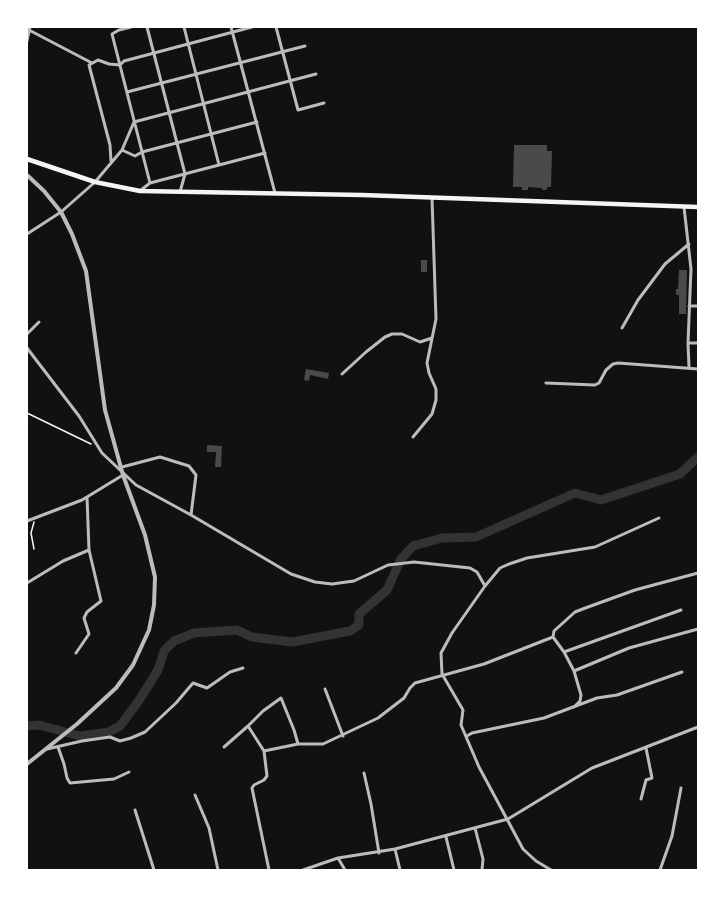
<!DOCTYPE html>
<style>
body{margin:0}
#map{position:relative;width:725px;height:897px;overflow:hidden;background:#111;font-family:"Source Sans 3",sans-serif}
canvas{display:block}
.frame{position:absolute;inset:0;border:28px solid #fff;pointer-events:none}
</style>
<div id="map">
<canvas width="725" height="897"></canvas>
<div class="frame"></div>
</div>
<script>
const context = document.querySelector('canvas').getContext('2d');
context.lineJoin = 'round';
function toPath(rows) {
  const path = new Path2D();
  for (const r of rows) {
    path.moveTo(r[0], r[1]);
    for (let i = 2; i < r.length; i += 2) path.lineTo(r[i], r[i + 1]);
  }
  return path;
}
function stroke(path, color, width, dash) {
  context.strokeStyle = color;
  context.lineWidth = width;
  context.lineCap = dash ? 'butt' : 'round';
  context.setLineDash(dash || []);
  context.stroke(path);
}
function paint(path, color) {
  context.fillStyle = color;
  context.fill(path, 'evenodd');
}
stroke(toPath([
 [27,726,39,725,80,736,109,732,120,726,138,702,158,670,164,651,174,641,194,633,237,630,252,637,292,642,350,631,359,625,359,614,387,590,401,559,413,546,442,538,476,537,575,493,601,500,680,474,698,457]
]), '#333', 9);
paint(toPath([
 [514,145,547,145,547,151,552,151,551,187,547,187,547,190,542,190,542,188,528,187,528,190,522,190,522,187,513,187],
 [421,260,427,260,427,272,421,272],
 [679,270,687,270,686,314,679,314,679,295,676,295,676,289,678,289],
 [306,369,329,373,328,379,310,375,309,381,304,380],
 [207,445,222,446,221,467,215,467,216,452,207,452]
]), '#4a4a4a');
stroke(toPath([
 [27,413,91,444],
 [34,522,31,533,34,549]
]), '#f5f5f5', 1.5);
stroke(toPath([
 [131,27,119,30,112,34,150,183],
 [147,27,185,174,180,192],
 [184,27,219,165],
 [231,27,275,193],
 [276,27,298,110,324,103],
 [27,29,92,63],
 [27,41,30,27],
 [127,92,305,46],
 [122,150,135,156,142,152,257,122],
 [111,161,110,145,89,65,98,60,109,64,120,65,124,61,252,27],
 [141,190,150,183,265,153],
 [684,207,691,269,688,343,689,367],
 [27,234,61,212,95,182,122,150,134,122,316,74],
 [689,306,698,306],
 [622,328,638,300,665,264,689,244],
 [27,334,39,322],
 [688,343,698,343],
 [27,348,79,416,102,453,136,485,191,515,291,574,315,582,332,584,354,581,388,565,414,562,470,568,477,572,485,586,452,633,441,653,442,674,463,710,461,725,479,767,523,849,536,861,551,870],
 [342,374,366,352,385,337,392,334,402,334,420,342,432,338],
 [546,383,595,385,599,383,606,370,613,364,618,363,698,369],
 [413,437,432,414,436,400,436,389,429,373,427,363,436,319,432,198],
 [122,467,160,457,189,466,196,475,191,515],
 [27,521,82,500,123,475],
 [27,583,63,561,89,550],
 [485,586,500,568,509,564,527,558,595,547,659,518],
 [564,652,681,610],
 [76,653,89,634,84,618,87,612,101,601,89,550,87,497],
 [574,671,629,648,698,629],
 [325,689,343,736],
 [574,707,580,701,581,695,574,671,564,652,553,637,554,631,575,612,588,607,635,590,698,573],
 [248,726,263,711,281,698,294,730,298,744],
 [467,736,472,733,544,718,597,698,617,695,682,672],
 [58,747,64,764,67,778,70,783,114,779,129,772],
 [224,747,248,726,264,751,267,776,264,780,254,785,252,788,269,870],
 [47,749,82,741,110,737,120,741,131,738,145,732,176,703,193,683,207,688,230,672,243,668],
 [264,751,298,744,323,744,378,718,404,698,410,688,415,683,484,664,553,637],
 [364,773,371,804,379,853],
 [195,795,209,828,218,870],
 [641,799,646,780,652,778,646,748],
 [135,810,154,870],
 [475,828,483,859,482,870],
 [446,837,454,870],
 [395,849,400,870],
 [338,858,345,870],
 [303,870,338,858,395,849,508,819,592,768,698,727],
 [660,870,672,836,681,788]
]), '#bcbcbc', 3);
stroke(toPath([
 [27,175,44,191,61,212,72,234,86,271,105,410,123,475,145,535,155,577,154,605,149,630,133,665,116,688,77,724,27,764]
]), '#bcbcbc', 4);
stroke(toPath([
 [27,159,95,182,140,191,362,195,698,207]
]), '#f5f5f5', 4.5);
</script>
